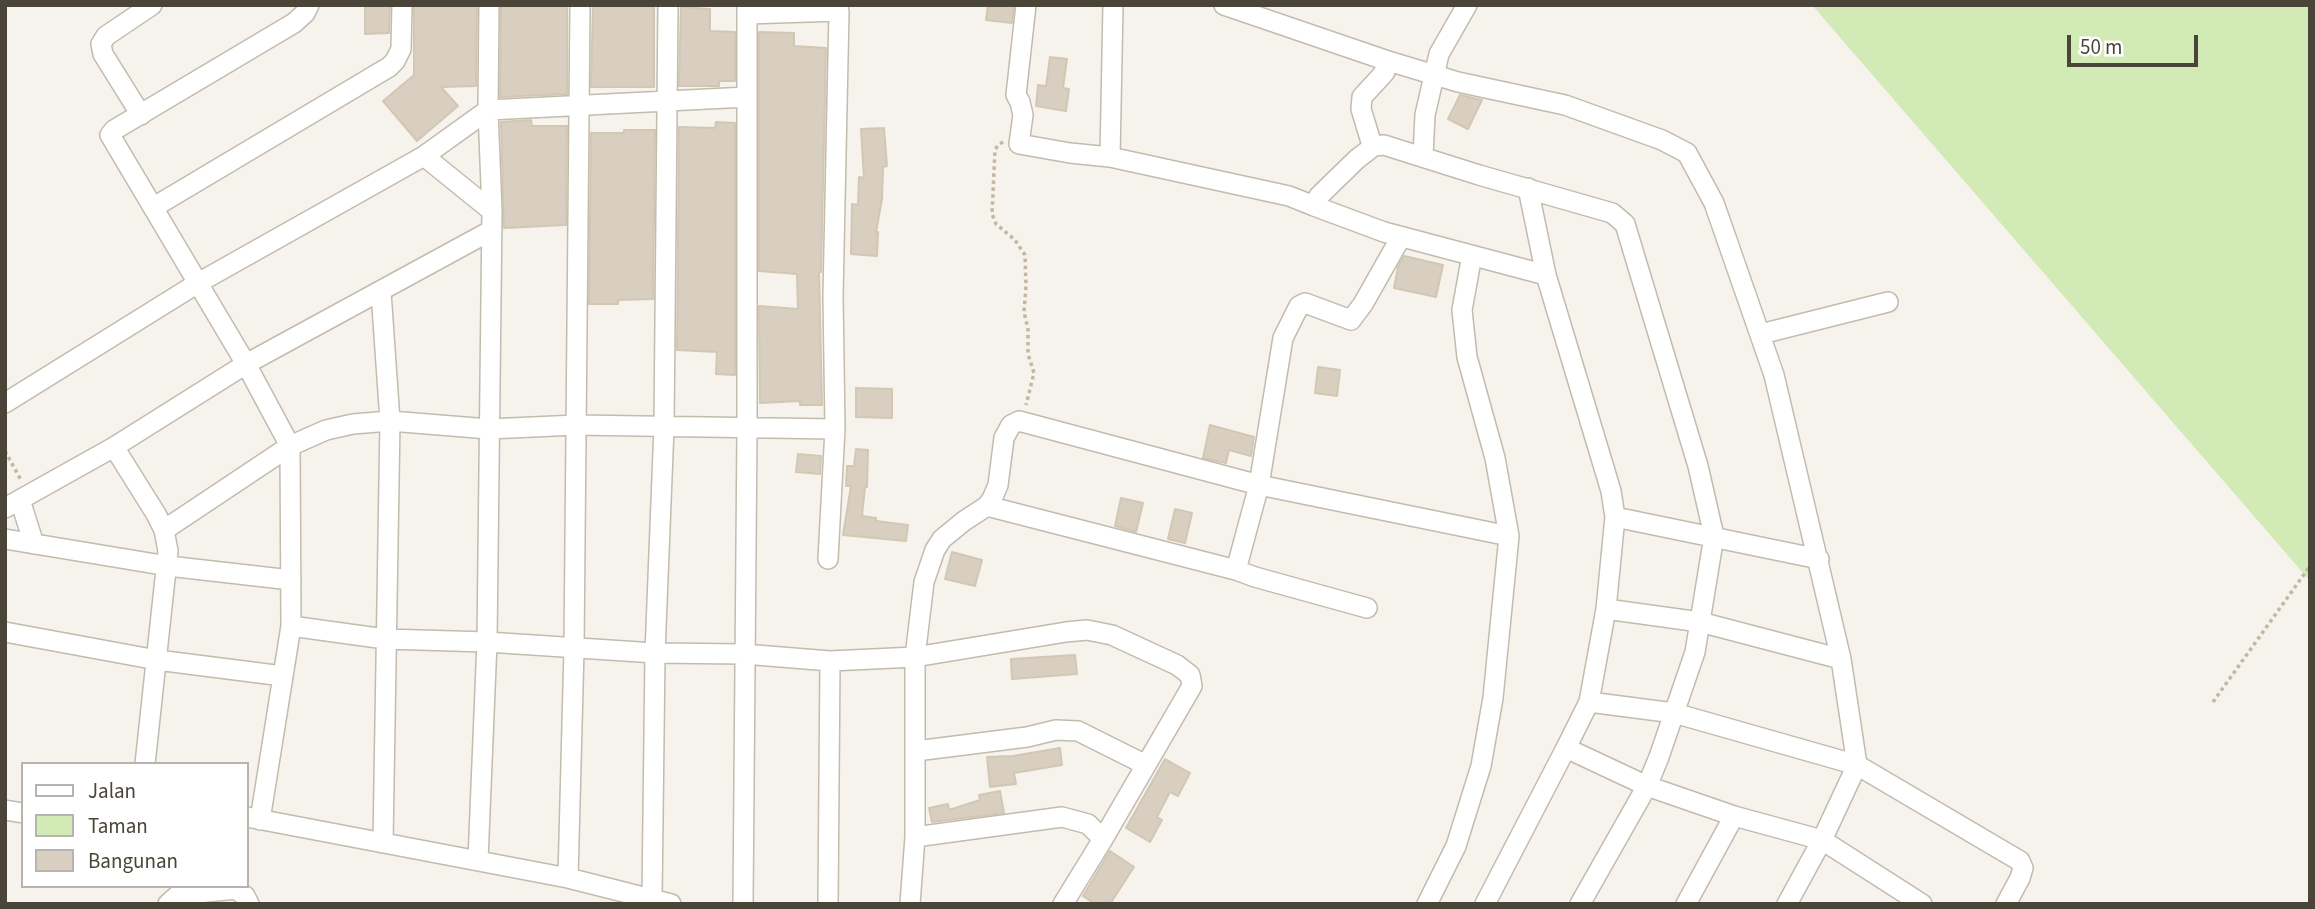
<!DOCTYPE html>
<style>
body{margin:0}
#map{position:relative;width:2315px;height:909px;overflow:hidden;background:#f6f3ec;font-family:"Source Sans 3",sans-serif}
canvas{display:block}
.frame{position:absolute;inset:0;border:7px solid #4b4439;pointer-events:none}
.legend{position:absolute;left:21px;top:762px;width:228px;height:126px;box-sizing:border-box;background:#fff;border:2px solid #b7b4b0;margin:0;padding:9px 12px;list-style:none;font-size:21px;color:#4b4439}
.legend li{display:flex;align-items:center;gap:14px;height:35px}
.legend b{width:35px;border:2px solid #b7b4b0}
.scale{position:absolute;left:2067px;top:35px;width:131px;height:32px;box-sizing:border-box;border:4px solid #4b4439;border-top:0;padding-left:9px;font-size:21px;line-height:24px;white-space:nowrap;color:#4b4439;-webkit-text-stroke:5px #fff;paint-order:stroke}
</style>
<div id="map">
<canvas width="2315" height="909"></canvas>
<div class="frame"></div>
<ul class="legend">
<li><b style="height:9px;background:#fff"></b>Jalan</li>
<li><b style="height:19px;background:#d2eab5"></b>Taman</li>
<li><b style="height:19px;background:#d8cfc1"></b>Bangunan</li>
</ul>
<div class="scale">50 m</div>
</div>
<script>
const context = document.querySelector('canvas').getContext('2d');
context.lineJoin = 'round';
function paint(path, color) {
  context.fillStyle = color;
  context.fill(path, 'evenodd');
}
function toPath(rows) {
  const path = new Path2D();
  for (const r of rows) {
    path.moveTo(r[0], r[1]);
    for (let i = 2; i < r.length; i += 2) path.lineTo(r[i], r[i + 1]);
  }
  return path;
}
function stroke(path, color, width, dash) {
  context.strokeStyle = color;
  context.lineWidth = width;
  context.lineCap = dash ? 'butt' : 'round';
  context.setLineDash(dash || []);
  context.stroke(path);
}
paint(toPath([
 [1812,5,2310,5,2310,581]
]), '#d2eab5');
const building = toPath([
 [365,5,390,5,389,33,365,34,365,5],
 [414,5,477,5,476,86,441,87,458,106,417,141,383,101,414,75,414,5],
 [501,5,567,5,567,94,500,97,501,5],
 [593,5,654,5,654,87,591,87,593,5],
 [988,5,1014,5,1012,23,986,20,988,5],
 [681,7,710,9,710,31,735,32,735,81,719,81,719,86,679,86,681,7],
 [759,32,794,33,794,46,826,48,821,272,819,272,822,405,800,405,800,401,760,403,759,306,798,309,797,274,759,271,759,32],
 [1050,57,1067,59,1063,88,1069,89,1066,111,1036,106,1038,85,1046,86,1050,57],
 [1460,95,1482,100,1468,129,1448,119,1460,95],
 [531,120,532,126,567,126,566,225,504,228,501,122,531,120],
 [716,122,735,123,735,375,716,374,717,352,677,350,679,127,715,128,716,122],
 [884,128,887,166,883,167,882,199,876,232,878,232,877,256,851,254,852,204,858,205,859,177,864,178,861,129,884,128],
 [624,130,655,130,653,299,618,300,618,304,589,304,591,133,624,133,624,130],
 [1404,256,1443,265,1436,297,1394,288,1398,267,1404,256],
 [1318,367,1340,370,1337,396,1315,393,1318,367],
 [856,388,892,389,892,418,856,417,856,388],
 [1210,425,1254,437,1251,456,1229,450,1226,463,1203,458,1210,425],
 [856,449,868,450,867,487,865,487,862,516,876,518,876,521,908,525,906,541,843,535,851,486,846,486,847,466,854,466,856,449],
 [798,454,821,456,820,474,796,472,798,454],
 [1121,498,1143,503,1136,532,1115,526,1121,498],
 [1175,509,1192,513,1185,543,1168,539,1175,509],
 [952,552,982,560,975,586,945,579,952,552],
 [1075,655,1077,674,1012,679,1011,659,1075,655],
 [1060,748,1062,765,1014,773,1016,784,990,787,987,757,1013,756,1060,748],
 [1165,759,1190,773,1178,796,1170,792,1157,817,1162,820,1150,842,1126,828,1165,759],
 [1000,791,1004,813,932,822,929,808,948,804,949,810,980,800,979,795,1000,791],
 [1110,851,1134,867,1110,904,1095,904,1083,896,1110,851]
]);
paint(building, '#d8cfc1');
stroke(building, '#d3c7b4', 2);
const minor = toPath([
 [1026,5,1016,95,1020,102,1023,115,1019,144,1070,153,1110,157],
 [1113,5,1110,157,1289,196,1314,206,1319,196,1357,159,1374,146,1384,145,1479,175,1612,213,1625,224,1698,466,1714,536,1695,652,1659,757,1647,786,1580,904],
 [1224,5,1385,60,1385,72,1362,97,1361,109,1371,142,1374,146],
 [747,14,839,11,833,296,835,429,828,559],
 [1385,60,1458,82,1565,105,1662,140,1687,153,1714,203,1774,375,1841,659,1857,765,1822,840,1787,904],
 [141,115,103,54,101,44,106,36,152,5],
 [424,156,492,211],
 [1423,156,1425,115,1439,54,1467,5],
 [1528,188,1546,275,1611,491,1615,517,1606,609,1700,622,1841,659],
 [1314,206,1384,232,1546,275],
 [154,207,389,67,395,61,401,49,402,5],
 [381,292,390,421,383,843],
 [1761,334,1888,302],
 [5,403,198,283,424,156,488,110,747,97],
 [114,447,156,514,164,530,168,551,145,764],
 [20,500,34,544],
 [987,506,1236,570,1259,485,1283,338,1299,306,1305,303,1351,320,1363,304,1401,237],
 [5,508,114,447,246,364,492,230],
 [1615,517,1819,559],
 [164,530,290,446,326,430,353,424,390,421,489,429,576,425,835,429],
 [5,539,168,566,291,580],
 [1236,570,1255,577,1367,608],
 [291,626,385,639,487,642,655,653,744,654,830,661,915,657,1066,632,1087,630,1112,635,1177,665,1190,675,1192,686,1103,839,1063,904],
 [5,632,157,660,283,676],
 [1589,702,1674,713,1857,765,2020,861,2023,868,2020,878,2006,904],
 [1566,748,1589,702,1606,609],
 [916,751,1027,737,1056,730,1078,731,1146,765],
 [5,810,23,813],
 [247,817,568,878,671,904],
 [260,820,291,626,290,446,246,364,110,135,114,130,294,23,305,13,309,5],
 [915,837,1062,817,1088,824,1103,839],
 [478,860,487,642,492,211,488,110,489,5],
 [568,878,574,649,580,5],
 [652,899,655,653,664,427,668,5],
 [168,904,178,895,236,889,245,896,249,904],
 [743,904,747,428,747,5],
 [828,904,830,661],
 [910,904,915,837,915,657,924,582,935,550,942,539,964,521,987,506,992,499,998,485,1004,438,1011,425,1019,421,1259,485,1509,536],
 [1427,904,1456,846,1481,766,1493,698,1509,536,1495,458,1467,357,1462,310,1472,255],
 [1485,904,1566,748,1647,786,1734,816,1822,840,1922,904],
 [1686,904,1734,816]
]);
stroke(minor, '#c2bbae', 22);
stroke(toPath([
 [1003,142,998,145,995,150,992,214,996,224,1015,240,1025,255,1026,286,1024,312,1028,329,1028,354,1034,373,1026,405],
 [5,451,21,480],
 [2213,702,2310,566]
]), '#c4b79f', 3.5, [3.5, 3.5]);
stroke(minor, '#fff', 19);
</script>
